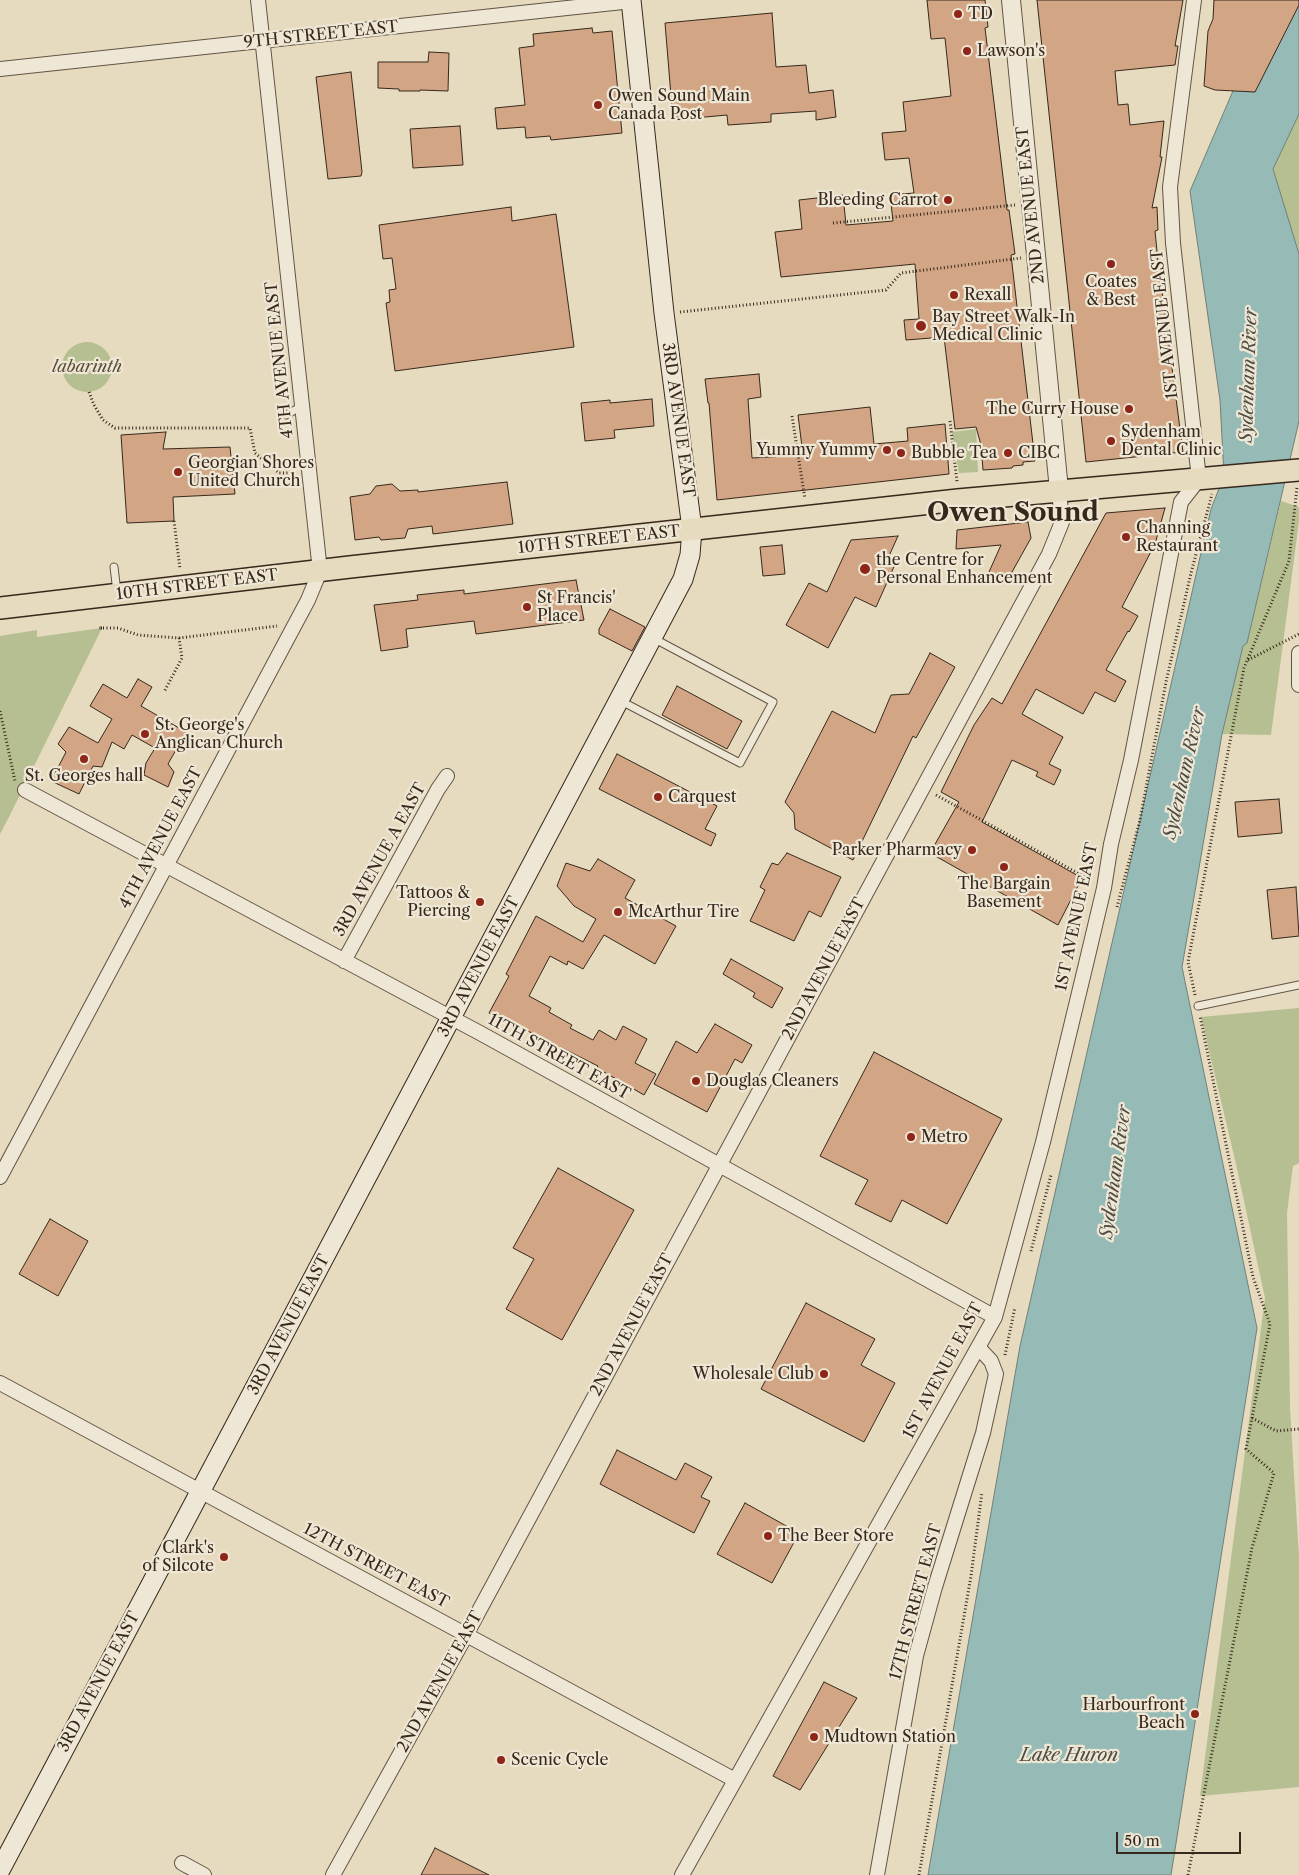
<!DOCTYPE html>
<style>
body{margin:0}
#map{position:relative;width:1299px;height:1875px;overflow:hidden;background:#e6dabf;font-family:"Libre Caslon Text",serif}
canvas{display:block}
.scale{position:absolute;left:1116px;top:1832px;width:125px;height:22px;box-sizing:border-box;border:2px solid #37281c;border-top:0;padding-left:6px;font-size:15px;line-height:18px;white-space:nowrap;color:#37281c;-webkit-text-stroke:4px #efe7d5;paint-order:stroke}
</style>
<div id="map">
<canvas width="1299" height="1875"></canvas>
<div class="scale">50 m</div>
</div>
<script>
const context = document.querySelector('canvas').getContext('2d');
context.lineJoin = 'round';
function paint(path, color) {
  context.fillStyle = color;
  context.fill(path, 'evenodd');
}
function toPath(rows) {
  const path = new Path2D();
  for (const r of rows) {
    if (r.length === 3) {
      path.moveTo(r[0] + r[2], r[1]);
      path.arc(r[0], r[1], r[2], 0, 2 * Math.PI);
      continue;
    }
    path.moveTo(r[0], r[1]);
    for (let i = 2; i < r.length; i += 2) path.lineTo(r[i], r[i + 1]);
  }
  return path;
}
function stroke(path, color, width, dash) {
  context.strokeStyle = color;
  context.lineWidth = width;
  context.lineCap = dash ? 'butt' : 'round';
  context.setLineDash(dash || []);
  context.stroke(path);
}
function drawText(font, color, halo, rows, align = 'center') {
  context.font = font + ' "Libre Caslon Text",serif';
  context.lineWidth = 4.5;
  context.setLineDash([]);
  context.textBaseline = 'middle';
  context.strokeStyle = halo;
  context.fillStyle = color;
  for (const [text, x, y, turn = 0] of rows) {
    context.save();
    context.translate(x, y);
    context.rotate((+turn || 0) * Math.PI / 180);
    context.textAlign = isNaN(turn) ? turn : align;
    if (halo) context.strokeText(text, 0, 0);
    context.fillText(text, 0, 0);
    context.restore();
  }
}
paint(toPath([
 [1299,114,1299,254,1273,169],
 [87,367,25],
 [976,429,978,472,959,473,952,432],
 [1281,501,1299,507,1299,521,1271,735,1222,734,1243,646,1247,643],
 [102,628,9,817,0,834,0,636,37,630,37,637],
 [1299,1008,1299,1163,1293,1166,1287,1213,1290,1407,1299,1558,1299,1787,1200,1796,1265,1298,1236,1164,1201,1017]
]), '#b6bf91');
const water = toPath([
 [1272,0,1299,0,1299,114,1273,169,1299,254,1299,421,1247,643,1243,646,1222,734,1182,967,1257,1328,1171,1875,928,1875,1020,1346,1211,509,1224,476,1220,400,1190,191,1272,0]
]);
paint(water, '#96bab5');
stroke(water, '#708078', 1);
const building = toPath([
 [927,0,985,0,988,27,985,28,1007,210,1009,210,1015,254,1011,255,1035,461,1023,462,1023,465,1013,466,1012,468,983,470,981,445,976,427,955,429,944,337,906,340,904,320,919,319,915,264,781,277,775,232,802,229,799,200,843,195,846,225,893,221,890,195,914,193,909,158,885,160,882,133,906,131,903,102,951,96,945,38,931,39,927,0],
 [1037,0,1183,0,1175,46,1178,46,1175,65,1115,71,1118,105,1128,104,1130,125,1164,121,1160,157,1162,157,1152,208,1157,207,1158,230,1155,231,1161,291,1162,291,1183,452,1086,462,1037,0],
 [1214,0,1299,0,1299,5,1255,92,1215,90,1204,86,1208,31,1213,19,1214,0],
 [772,13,776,67,806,65,809,93,833,90,836,117,816,120,816,111,771,114,771,122,728,125,727,115,673,120,665,23,772,13],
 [592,28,593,33,612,31,622,133,551,140,550,136,526,138,525,127,497,129,495,108,525,105,519,48,534,46,533,34,592,28],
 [429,52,449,53,448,91,420,90,420,91,399,91,399,89,378,88,378,62,428,62,429,52],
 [351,72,362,172,361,176,328,179,316,77,351,72],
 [460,126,463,165,413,168,410,129,460,126],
 [511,207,512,221,556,214,574,347,395,371,386,303,390,302,389,290,396,289,392,258,383,259,379,225,511,207],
 [759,374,761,397,748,399,752,458,803,455,798,415,870,407,874,444,908,441,907,428,945,424,949,474,717,500,709,403,708,403,705,379,759,374],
 [652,399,654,426,614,430,615,438,585,441,581,403,610,400,610,403,652,399],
 [166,432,163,449,230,447,235,494,173,497,174,521,127,523,121,435,166,432],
 [507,482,513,524,433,534,432,526,408,529,405,538,381,540,379,537,355,540,350,497,370,494,376,486,392,484,400,491,418,490,418,492,507,482],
 [1165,508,1155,544,1122,607,1138,616,1129,632,1128,631,1106,670,1126,681,1115,702,1095,692,1083,714,1036,689,1022,714,1063,737,1049,764,1061,770,1054,785,1036,776,1038,772,1012,760,982,822,1082,878,1058,925,930,853,959,802,941,792,974,725,992,698,1002,704,1106,513,1165,508],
 [1028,522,1031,538,1007,581,989,572,1001,545,956,549,957,530,1028,522],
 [898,536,889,556,897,560,876,607,855,597,828,648,786,625,809,583,827,592,851,540,898,536],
 [782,545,785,574,763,576,760,547,782,545],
 [576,580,584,620,476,634,474,621,406,629,408,647,381,651,374,605,418,600,417,595,464,590,464,594,576,580],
 [610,609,645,627,632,651,599,634,599,629,610,609],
 [930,653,955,667,916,738,913,736,853,860,795,829,794,813,785,802,832,711,875,733,891,695,909,694,930,653],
 [138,679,152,687,141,706,186,732,168,764,174,772,168,787,144,775,146,763,155,748,132,735,124,749,112,742,102,767,93,766,79,794,51,781,66,752,58,744,69,727,98,743,112,719,90,706,103,684,127,698,138,679],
 [677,686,742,721,727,749,662,715,677,686],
 [617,754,717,806,705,829,716,834,711,846,599,789,617,754],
 [1279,799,1282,833,1238,837,1235,802,1279,799],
 [787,853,841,877,821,917,809,911,794,941,750,921,765,890,760,887,772,863,778,865,787,853],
 [598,859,635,880,625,898,676,926,655,964,604,935,583,969,568,961,567,965,550,956,529,996,551,1008,549,1012,572,1025,570,1028,593,1040,599,1030,616,1040,623,1026,647,1039,635,1063,656,1074,644,1095,597,1068,598,1066,560,1047,560,1049,519,1026,518,1029,489,1013,509,976,506,974,536,916,583,942,596,919,574,906,557,886,566,863,590,871,598,859],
 [1296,887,1299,936,1272,939,1267,890,1296,887],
 [731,959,783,988,772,1008,753,997,755,993,723,974,731,959],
 [715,1024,752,1045,742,1063,735,1059,707,1112,654,1084,676,1041,697,1053,715,1024],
 [874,1052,1002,1119,947,1224,902,1200,891,1222,855,1204,868,1180,820,1156,874,1052],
 [558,1168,634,1210,562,1340,506,1309,534,1259,513,1248,558,1168],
 [50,1219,88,1241,58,1296,19,1274,50,1219],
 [806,1303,875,1339,861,1365,895,1383,864,1442,761,1389,806,1303],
 [617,1450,676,1480,685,1463,712,1477,701,1497,710,1501,694,1533,600,1484,617,1450],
 [745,1503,799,1533,772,1583,717,1554,745,1503],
 [824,1682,857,1698,800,1790,773,1776,824,1682],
 [435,1848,489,1875,421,1875,435,1848]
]);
paint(building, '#d2a684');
stroke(building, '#37281c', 1);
const service = toPath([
 [286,415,302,406],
 [114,567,117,592],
 [621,701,740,763,773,702,653,638],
 [1198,1006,1299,985]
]);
const minor = toPath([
 [0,69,632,1],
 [1299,653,1299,685],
 [25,790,480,1033,995,1317],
 [344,961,438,789,447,776],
 [0,1177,308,600,320,571,258,0],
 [0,1383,735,1780],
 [182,1863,204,1875],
 [333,1875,466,1635,1049,554,1062,522,1059,490],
 [682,1875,995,1317,1043,1142,1086,964,1104,888,1111,844,1131,760,1181,502,1199,479,1173,243,1170,187,1194,0],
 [877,1875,916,1656,935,1587,983,1433,996,1374,991,1361,978,1347]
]);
const tertiary = toPath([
 [1011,0,1059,490]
]);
const secondary = toPath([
 [0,1870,683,579,690,555,692,529,664,313,631,0]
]);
const primary = toPath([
 [0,608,350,567,958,500,1299,470]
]);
stroke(service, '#635445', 9);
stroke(minor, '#635445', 16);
stroke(tertiary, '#635445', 20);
stroke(secondary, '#37281c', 21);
stroke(primary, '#37281c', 24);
stroke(toPath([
 [833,223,1015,205],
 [680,312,886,290,901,273,1021,258],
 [89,392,94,405,103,420,115,428,250,428,255,453,279,473,295,473],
 [792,416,805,499],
 [950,421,957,482],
 [174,521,180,569],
 [102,628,99,628,118,628,138,635,179,638,182,658,164,692],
 [179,638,277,626],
 [1248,660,1299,634],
 [0,711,15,781],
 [936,795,1092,881],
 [1117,907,1140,820,1166,682,1191,573,1212,494],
 [1195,995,1188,962,1244,668,1289,561,1297,487],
 [1031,1251,1051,1175],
 [1005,1355,1015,1307],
 [1252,1418,1276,1431,1299,1429],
 [919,1875,971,1576,982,1492],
 [1188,1875,1252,1548,1274,1473,1246,1449,1270,1324,1253,1277,1200,1016]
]), '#37281c', 3, [1, 2.5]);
stroke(service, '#efe7d5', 7);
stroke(minor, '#efe7d5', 14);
stroke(tertiary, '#efe7d5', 18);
stroke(secondary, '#efe7d5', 19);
stroke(primary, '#e6dabf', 21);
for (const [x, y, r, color] of [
 [958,14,5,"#8f2418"],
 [967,51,5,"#8f2418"],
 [598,105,5,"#8f2418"],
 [948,200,5,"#8f2418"],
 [1111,264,5,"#8f2418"],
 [954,295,5,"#8f2418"],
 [921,326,6,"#8f2418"],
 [1129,409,5,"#8f2418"],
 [1111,441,5,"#8f2418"],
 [887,450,5,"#8f2418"],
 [901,453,5,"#8f2418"],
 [1008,453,5,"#8f2418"],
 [178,472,5,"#8f2418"],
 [1126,537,5,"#8f2418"],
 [865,569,6,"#8f2418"],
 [527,607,5,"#8f2418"],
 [145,734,5,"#8f2418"],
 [84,759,5,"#8f2418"],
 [658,797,5,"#8f2418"],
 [972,850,5,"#8f2418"],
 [1004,867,5,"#8f2418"],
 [480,902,5,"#8f2418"],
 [618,912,5,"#8f2418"],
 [696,1081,5,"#8f2418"],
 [911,1137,5,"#8f2418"],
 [824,1374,5,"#8f2418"],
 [768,1536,5,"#8f2418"],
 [224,1557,5,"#8f2418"],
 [1195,1714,5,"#8f2418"],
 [814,1737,5,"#8f2418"],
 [501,1760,5,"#8f2418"]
]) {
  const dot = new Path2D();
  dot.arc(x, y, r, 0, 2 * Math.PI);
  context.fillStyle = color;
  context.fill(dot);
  stroke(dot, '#efe7d5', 2);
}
drawText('16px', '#37281c', '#efe7d5', [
 ["TD",968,14],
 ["Lawson's",977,51],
 ["Owen Sound Main",608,96],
 ["Canada Post",608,114],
 ["Bleeding Carrot",938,200,"right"],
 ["Coates",1111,282,"center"],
 ["& Best",1111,300,"center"],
 ["Rexall",964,295],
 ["Bay Street Walk-In",932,317],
 ["Medical Clinic",932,335],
 ["The Curry House",1119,409,"right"],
 ["Sydenham",1121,432],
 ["Dental Clinic",1121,450],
 ["Yummy Yummy",877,450,"right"],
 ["Bubble Tea",911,453],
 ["CIBC",1018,453],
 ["Georgian Shores",188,463],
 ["United Church",188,481],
 ["Channing",1136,528],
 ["Restaurant",1136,546],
 ["the Centre for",876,560],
 ["Personal Enhancement",876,578],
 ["St Francis'",537,598],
 ["Place",537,616],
 ["St. George's",155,725],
 ["Anglican Church",155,743],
 ["St. Georges hall",84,776,"center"],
 ["Carquest",668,797],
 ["Parker Pharmacy",962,850,"right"],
 ["The Bargain",1004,884,"center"],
 ["Basement",1004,902,"center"],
 ["Tattoos &",470,893,"right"],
 ["Piercing",470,911,"right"],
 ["McArthur Tire",628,912],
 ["Douglas Cleaners",706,1081],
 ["Metro",921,1137],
 ["Wholesale Club",814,1374,"right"],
 ["The Beer Store",778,1536],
 ["Clark's",214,1548,"right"],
 ["of Silcote",214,1566,"right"],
 ["Harbourfront",1185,1705,"right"],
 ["Beach",1185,1723,"right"],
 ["Mudtown Station",824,1737],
 ["Scenic Cycle",511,1760]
], 'left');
drawText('16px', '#37281c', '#efe7d5', [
 ["9TH STREET EAST",321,35,-6],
 ["2ND AVENUE EAST",1031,205,-96],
 ["1ST AVENUE EAST",1165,324,-96],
 ["4TH AVENUE EAST",280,360,-96],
 ["3RD AVENUE EAST",678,420,82],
 ["10TH STREET EAST",599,540,-6],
 ["10TH STREET EAST",197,585,-7],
 ["4TH AVENUE EAST",161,838,-62],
 ["3RD AVENUE A EAST",380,860,-61],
 ["1ST AVENUE EAST",1077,917,-78],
 ["3RD AVENUE EAST",479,967,-62],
 ["2ND AVENUE EAST",824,969,-62],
 ["11TH STREET EAST",559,1057,29],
 ["3RD AVENUE EAST",289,1325,-62],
 ["2ND AVENUE EAST",632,1325,-62],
 ["1ST AVENUE EAST",943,1371,-62],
 ["12TH STREET EAST",376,1566,28],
 ["17TH STREET EAST",916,1602,-75],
 ["3RD AVENUE EAST",99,1682,-62],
 ["2ND AVENUE EAST",440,1682,-61]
]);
drawText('italic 16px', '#574e39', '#efe7d5', [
 ["labarinth",87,367]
]);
drawText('italic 18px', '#4f4c42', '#efe7d5', [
 ["Sydenham River",1249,375,-88],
 ["Sydenham River",1185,773,-77],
 ["Sydenham River",1116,1172,-82],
 ["Lake Huron",1069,1756]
]);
drawText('bold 26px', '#37281c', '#efe7d5', [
 ["Owen Sound",1013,513]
]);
</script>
